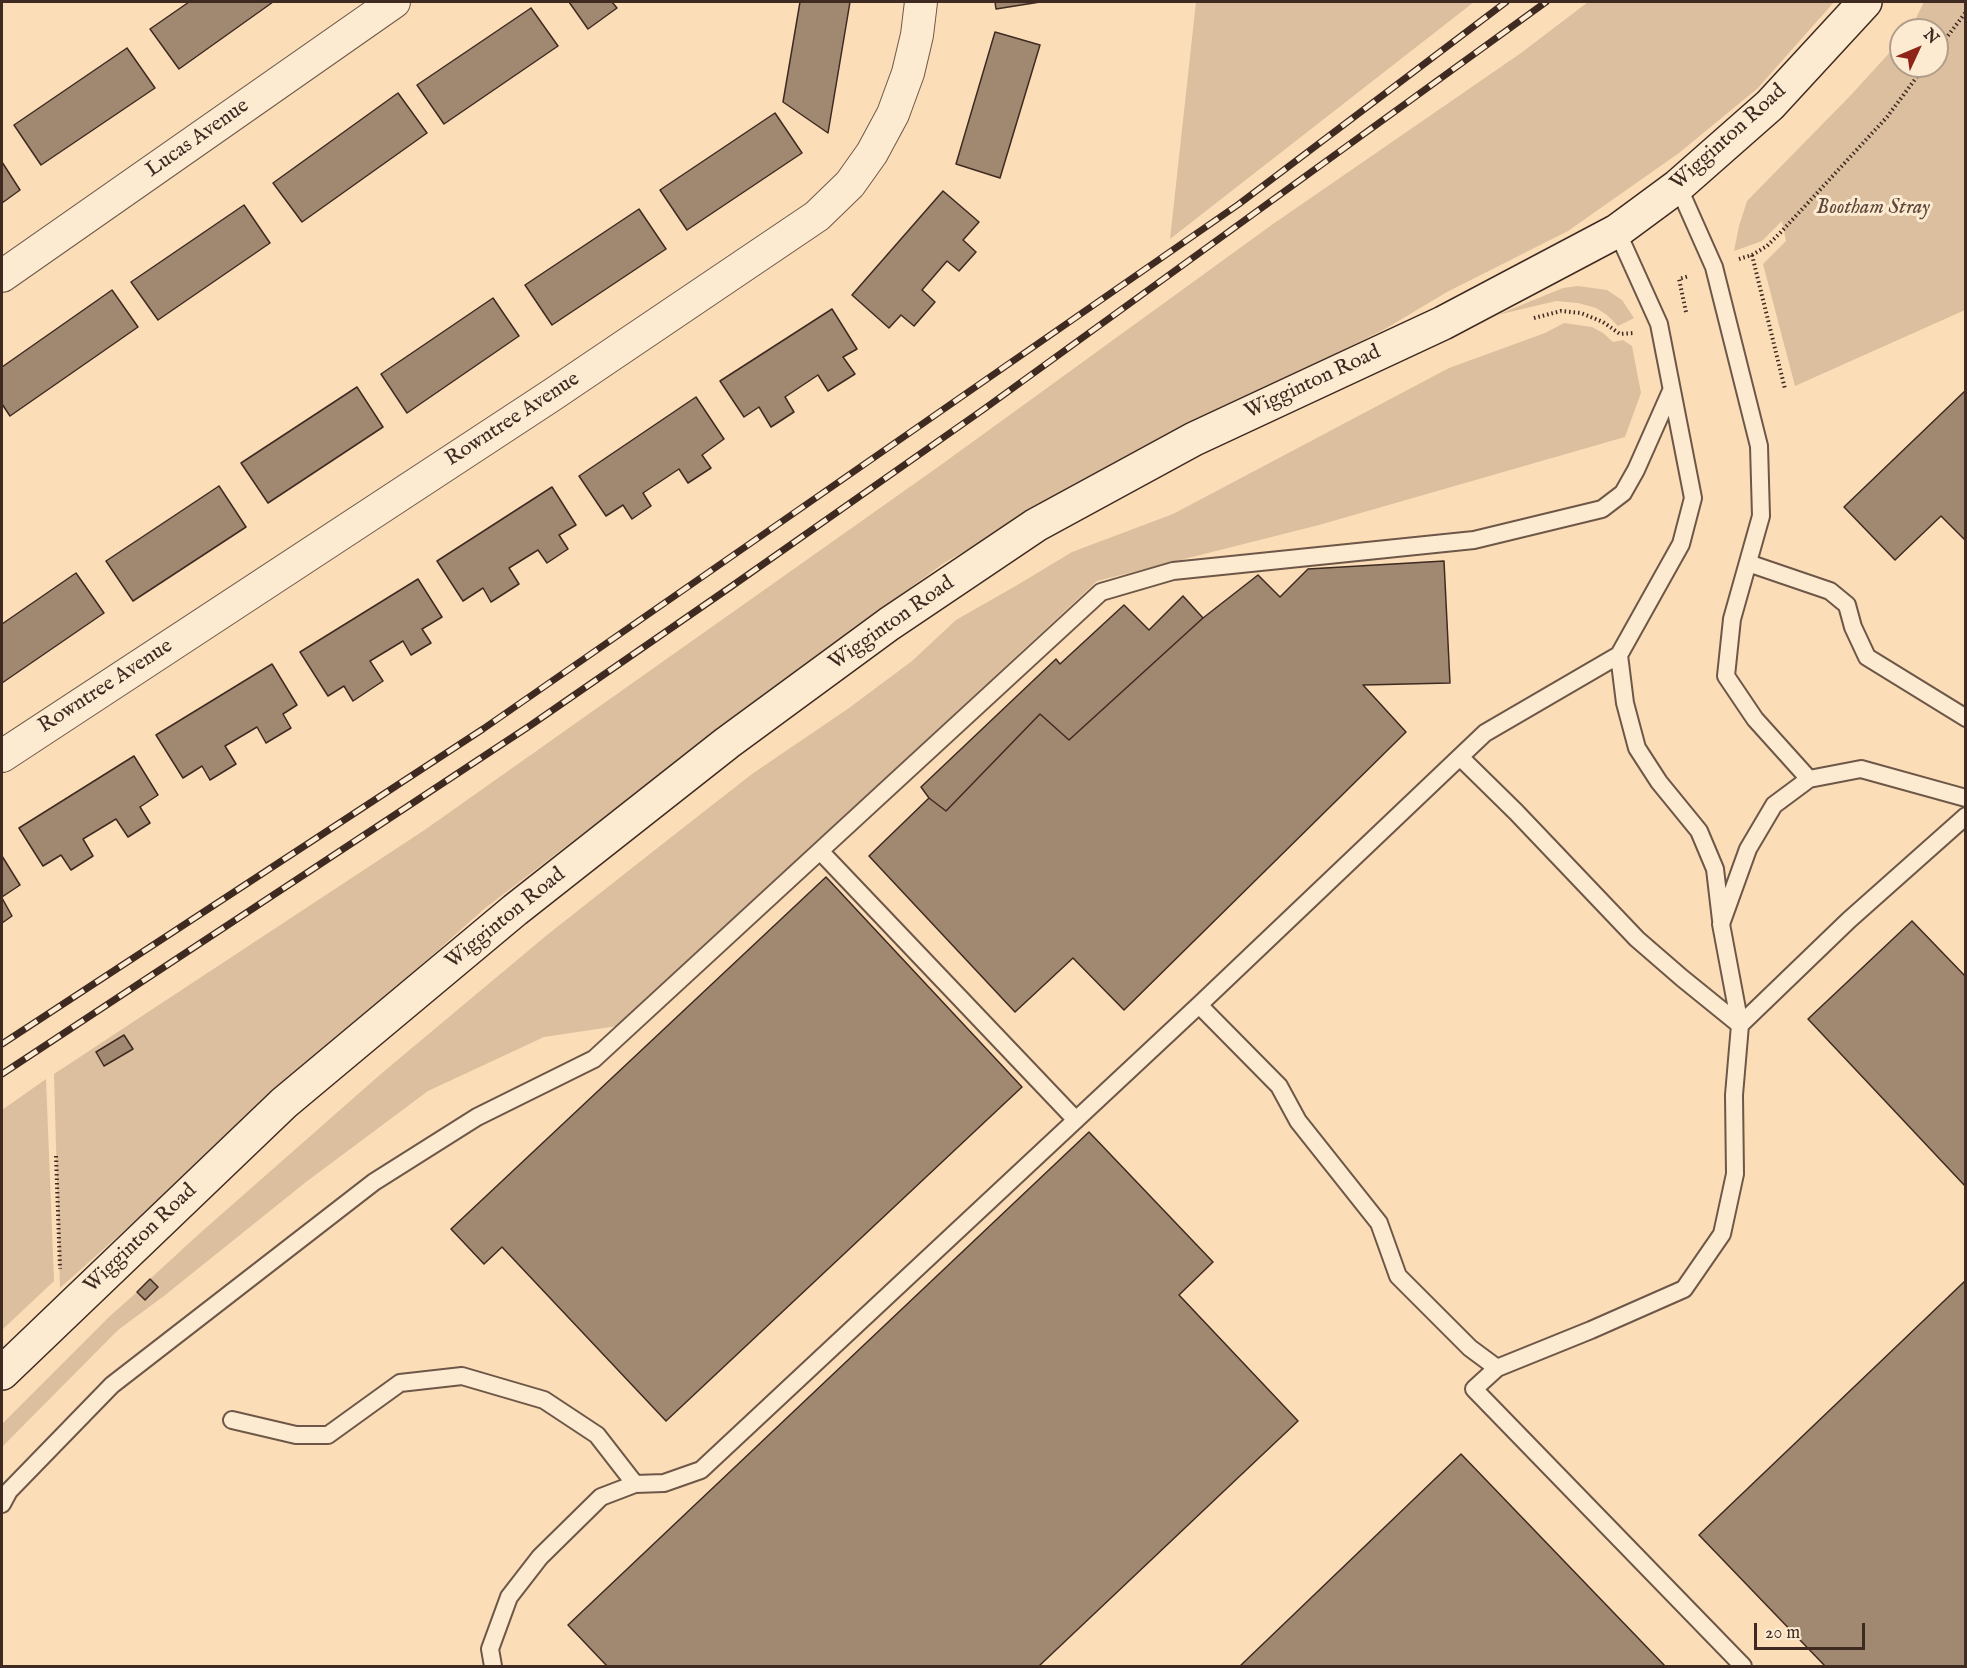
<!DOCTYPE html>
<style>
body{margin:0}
#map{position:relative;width:1967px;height:1668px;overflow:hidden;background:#fbdeb8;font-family:"IM FELL English",serif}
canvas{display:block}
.frame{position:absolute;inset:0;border:3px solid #3f2a22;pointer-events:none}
.north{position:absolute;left:1889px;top:18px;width:60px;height:60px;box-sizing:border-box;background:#fcead1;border:2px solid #b09d8b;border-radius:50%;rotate:46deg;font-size:16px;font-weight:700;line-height:24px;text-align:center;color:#3f2a22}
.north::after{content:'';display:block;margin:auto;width:21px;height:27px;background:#8f2418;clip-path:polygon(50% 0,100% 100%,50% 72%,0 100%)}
.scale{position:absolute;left:1754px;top:1623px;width:111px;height:27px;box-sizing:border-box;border:3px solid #3f2a22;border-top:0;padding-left:8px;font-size:18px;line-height:21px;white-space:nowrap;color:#3f2a22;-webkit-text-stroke:4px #fcead1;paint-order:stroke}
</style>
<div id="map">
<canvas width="1967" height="1668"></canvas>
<div class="frame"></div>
<div class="north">N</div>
<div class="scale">20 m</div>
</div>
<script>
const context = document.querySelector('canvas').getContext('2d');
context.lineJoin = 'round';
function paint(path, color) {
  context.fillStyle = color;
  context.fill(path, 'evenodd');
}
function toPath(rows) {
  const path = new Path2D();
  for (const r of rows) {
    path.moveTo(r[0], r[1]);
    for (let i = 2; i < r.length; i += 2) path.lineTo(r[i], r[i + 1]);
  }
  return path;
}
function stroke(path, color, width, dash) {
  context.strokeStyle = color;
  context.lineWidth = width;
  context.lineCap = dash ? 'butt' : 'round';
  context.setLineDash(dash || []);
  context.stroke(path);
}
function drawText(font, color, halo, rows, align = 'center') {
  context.font = font + ' "IM FELL English",serif';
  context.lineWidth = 6;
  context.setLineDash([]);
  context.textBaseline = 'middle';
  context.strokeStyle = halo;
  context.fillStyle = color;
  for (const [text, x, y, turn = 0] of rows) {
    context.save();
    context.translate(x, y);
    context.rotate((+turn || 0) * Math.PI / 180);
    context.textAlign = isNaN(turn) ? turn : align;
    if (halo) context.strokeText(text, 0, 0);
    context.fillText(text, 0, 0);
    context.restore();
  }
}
paint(toPath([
 [1196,2,1474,2,1170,239],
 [1588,2,1834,2,1758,88,1679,153,1568,231,1447,292,1385,329,1130,456,944,563,761,697,484,909,60,1288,54,1074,426,829,938,467,1273,224,1521,53],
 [1924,2,1965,2,1965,310,1795,386,1763,264,1786,241,1782,221,1762,241,1734,251,1739,226,1747,201,1851,95,1901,40,1901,66,1937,66,1937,30,1910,30],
 [1578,286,1607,290,1622,300,1634,318,1618,326,1607,315,1596,308,1578,303,1556,301,1497,315,1563,288],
 [1564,323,1592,327,1603,333,1613,342,1623,340,1632,346,1641,393,1625,437,1319,525,1097,581,752,902,624,1025,544,1037,428,1091,306,1182,164,1296,118,1330,2,1447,2,1424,110,1316,137,1292,145,1300,158,1287,150,1279,199,1234,382,1073,547,935,651,853,752,774,849,708,912,661,956,620,1019,584,1072,552,1173,514,1449,368,1545,333],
 [46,1079,54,1281,2,1330,2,1110]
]), '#dbbf9e');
const building = toPath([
 [189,2,273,2,179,69,150,29,189,2],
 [569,2,612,2,617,8,588,29,569,2],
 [800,2,850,2,828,133,783,102,800,2],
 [995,2,1040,2,996,9,995,2],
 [531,8,558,46,444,124,417,85,531,8],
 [995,32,1040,45,1000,178,956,164,995,32],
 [127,48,155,88,41,165,14,125,127,48],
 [398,93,427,133,302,222,273,183,398,93],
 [775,113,802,153,687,230,660,190,775,113],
 [2,162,20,190,2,203,2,162],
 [943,191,979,222,963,240,976,252,959,271,947,261,922,290,935,302,914,326,901,315,889,328,852,295,943,191],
 [244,205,270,243,158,320,131,282,244,205],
 [639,209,666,249,552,325,525,285,639,209],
 [112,290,138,327,10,416,2,404,2,367,112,290],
 [493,298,519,336,407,413,381,374,493,298],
 [832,309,857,349,843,357,855,374,828,391,818,375,785,397,794,412,771,427,759,407,744,417,720,381,832,309],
 [357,387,383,427,268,503,241,463,357,387],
 [1966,390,1966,541,1941,516,1895,560,1844,507,1966,390],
 [696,397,724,439,702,455,711,468,688,483,679,469,643,493,651,506,632,519,623,505,606,516,579,476,696,397],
 [219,486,246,527,133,601,106,561,219,486],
 [552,487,576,525,559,535,568,549,547,563,538,550,509,568,519,584,491,602,483,588,463,601,437,561,552,487],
 [1444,561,1450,683,1363,685,1406,732,1124,1010,1073,958,1015,1012,869,856,929,798,946,811,1040,714,1069,740,1203,618,1258,575,1280,597,1308,569,1444,561],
 [76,573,104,613,2,683,2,624,76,573],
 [418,579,442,617,422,629,431,643,411,655,403,641,370,661,383,681,353,701,344,686,328,696,300,652,418,579],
 [1183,596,1203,618,1069,740,1040,714,946,811,929,798,921,787,1056,659,1060,664,1124,605,1149,630,1183,596],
 [272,664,297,705,283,714,291,728,266,743,257,727,225,746,236,764,210,780,202,766,183,778,156,735,272,664],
 [134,756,158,795,140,807,150,823,128,837,116,819,83,839,93,856,71,870,61,855,43,866,19,828,134,756],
 [2,856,20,885,2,897,2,856],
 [826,877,1022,1087,666,1421,502,1247,484,1264,451,1229,826,877],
 [2,898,12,916,2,923,2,898],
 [1912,921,1966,977,1966,1187,1808,1019,1912,921],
 [124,1035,133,1049,104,1066,96,1052,124,1035],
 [1089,1132,1213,1262,1179,1295,1298,1421,1039,1666,607,1666,568,1625,1089,1132],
 [150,1279,158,1287,145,1300,137,1292,150,1279],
 [1966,1280,1966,1666,1825,1666,1699,1535,1966,1280],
 [1461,1454,1665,1666,1240,1666,1461,1454]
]);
paint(building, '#a18870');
stroke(building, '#3f2a22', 1.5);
const lane = toPath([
 [1678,186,1714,267,1759,446,1761,516,1732,619,1726,676,1755,719,1809,779],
 [1617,231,1659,324,1693,498,1681,544,1619,655,1625,703,1637,748,1659,782,1699,831,1715,869,1721,920],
 [1748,563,1830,591,1847,605,1853,627,1867,657,1966,718],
 [1460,757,1516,812,1637,939,1682,978,1740,1025],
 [820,851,1076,1120],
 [1199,1005,1279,1086,1298,1121,1379,1223,1398,1276,1470,1348,1497,1368],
 [1740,1025,1849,920,1966,816],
 [232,1420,296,1435,328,1435,400,1383,462,1376,544,1400,597,1435,635,1484],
 [2,1504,9,1491,112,1385,374,1182,477,1117,594,1059,1101,592,1173,571,1474,540,1602,509,1623,493,1636,470,1671,391],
 [493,1666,490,1649,509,1597,540,1557,601,1497,635,1484,664,1483,701,1470,1199,1005,1485,733,1619,655],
 [1743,1666,1474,1389,1497,1368,1591,1330,1684,1289,1722,1234,1735,1174,1734,1095,1740,1025,1721,924,1748,849,1774,805,1809,779,1861,769,1966,798]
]);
const street = toPath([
 [2,276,394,2],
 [2,756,552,395,817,216,850,184,872,153,893,114,908,73,917,35,921,2]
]);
const secondary = toPath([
 [2,1373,284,1103,515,910,727,743,889,624,1036,525,1194,439,1443,323,1617,231,1678,186,1770,105,1865,2]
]);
stroke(lane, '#6e5748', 20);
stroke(street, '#6e5748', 34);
stroke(secondary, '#3f2a22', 36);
stroke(toPath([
 [1937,50,1966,12],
 [1752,255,1785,389],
 [1739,259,1752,255,1767,246,1782,231,1887,117,1925,66],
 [1686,312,1679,279,1689,276],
 [1534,318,1561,311,1581,313,1603,322,1620,334,1634,333],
 [56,1156,60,1269]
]), '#3f2a22', 4, [1.5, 3]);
stroke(lane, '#fcead1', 16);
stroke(street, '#fcead1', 32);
stroke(secondary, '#fcead1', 33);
const rail = toPath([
 [2,1044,483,729,1239,204,1506,2],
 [2,1074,531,725,732,586,984,409,1546,2]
]);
stroke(rail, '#3f2a22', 7);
stroke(rail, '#fcead1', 4.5, [14]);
drawText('21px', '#3f2a22', '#fcead1', [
 ["Wigginton Road",1729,138,-42],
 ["Lucas Avenue",198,139,-35],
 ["Wigginton Road",1313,383,-25],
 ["Rowntree Avenue",513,420,-33],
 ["Wigginton Road",892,624,-35],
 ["Rowntree Avenue",106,687,-33],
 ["Wigginton Road",506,919,-39],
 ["Wigginton Road",141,1239,-44]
]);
drawText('italic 21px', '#5e483b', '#fcead1', [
 ["Bootham Stray",1873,209]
]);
</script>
